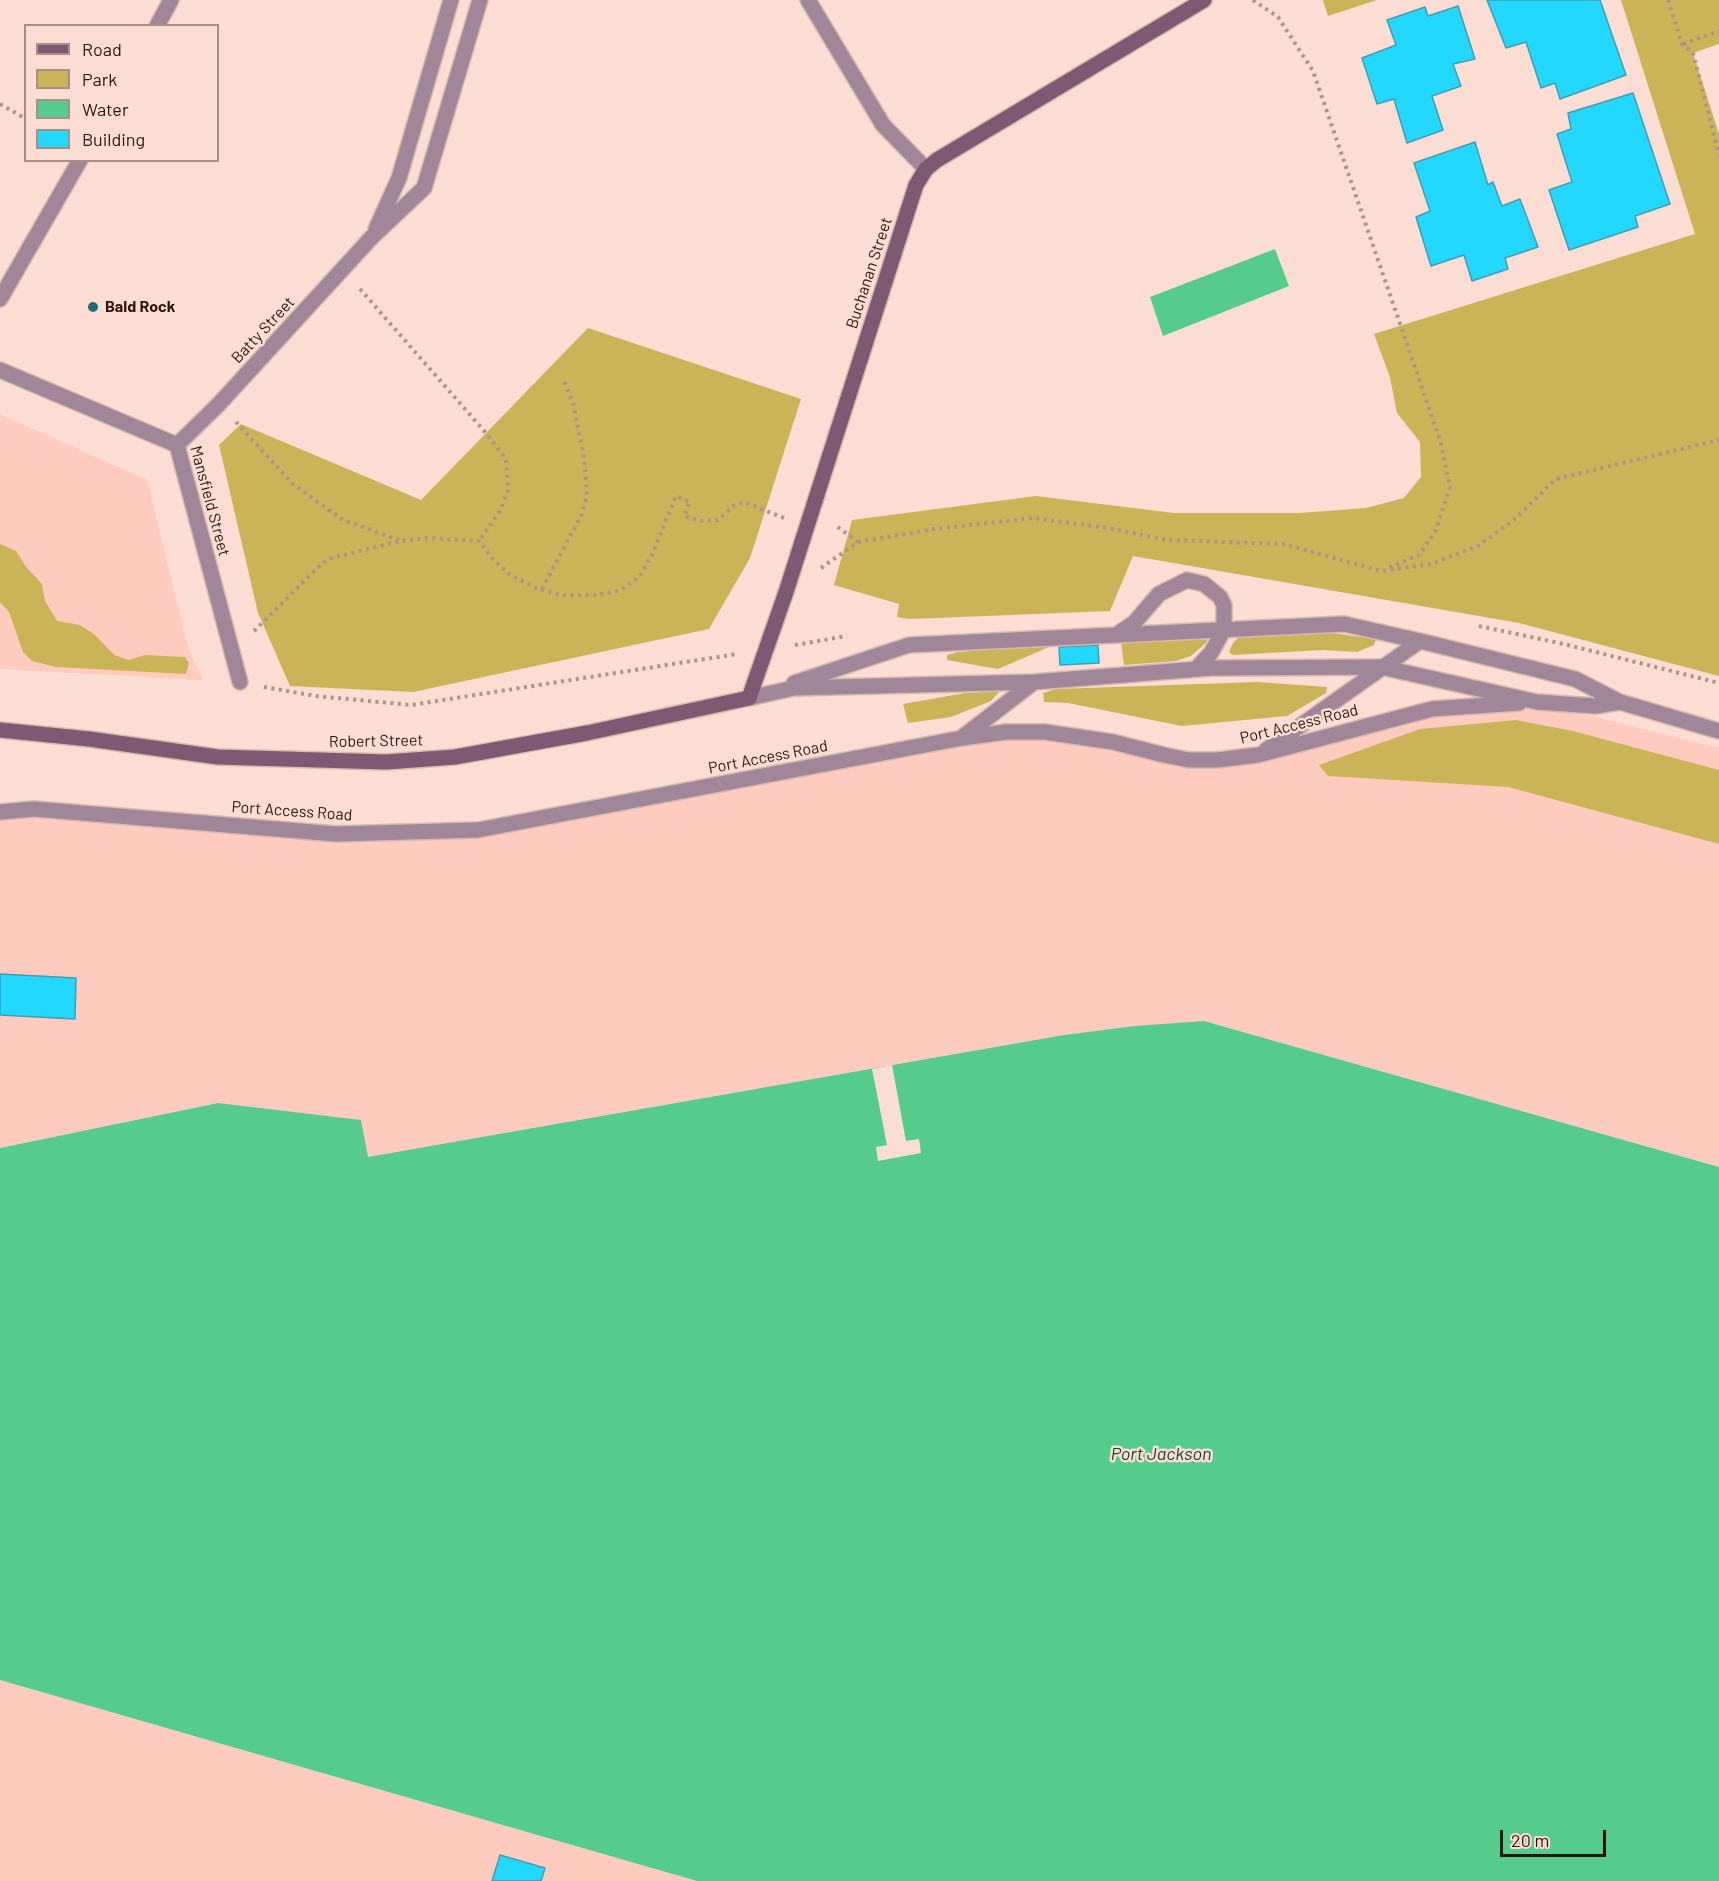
<!DOCTYPE html>
<style>
body{margin:0}
#map{position:relative;width:1719px;height:1881px;overflow:hidden;background:#fcddd4;font-family:Barlow,sans-serif}
canvas{display:block}
.legend{position:absolute;left:24px;top:24px;width:195px;height:138px;box-sizing:border-box;background:#fcddd4;border:2px solid #aa8d84;margin:0;padding:8px 10px;list-style:none;font-size:18px;color:#2e140d}
.legend li{display:flex;align-items:center;gap:12px;height:30px}
.legend b{width:30px;border:2px solid #aa8d84}
.scale{position:absolute;left:1500px;top:1830px;width:106px;height:27px;box-sizing:border-box;border:3px solid #2e140d;border-top:0;padding-left:8px;font-size:18px;line-height:21px;white-space:nowrap;color:#2e140d;-webkit-text-stroke:4px #fcddd4;paint-order:stroke}
</style>
<div id="map">
<canvas width="1719" height="1881"></canvas>
<ul class="legend">
<li><b style="height:8px;background:#7e5973"></b>Road</li>
<li><b style="height:16px;background:#c9b458"></b>Park</li>
<li><b style="height:16px;background:#55cb8c"></b>Water</li>
<li><b style="height:16px;background:#23d8fe"></b>Building</li>
</ul>
<div class="scale">20 m</div>
</div>
<script>
const context = document.querySelector('canvas').getContext('2d');
context.lineJoin = 'round';
function paint(path, color) {
  context.fillStyle = color;
  context.fill(path, 'evenodd');
}
function toPath(rows) {
  const path = new Path2D();
  for (const r of rows) {
    path.moveTo(r[0], r[1]);
    for (let i = 2; i < r.length; i += 2) path.lineTo(r[i], r[i + 1]);
  }
  return path;
}
function stroke(path, color, width, dash) {
  context.strokeStyle = color;
  context.lineWidth = width;
  context.lineCap = dash ? 'butt' : 'round';
  context.setLineDash(dash || []);
  context.stroke(path);
}
function drawText(font, color, halo, rows, align = 'center') {
  context.font = font + ' Barlow,sans-serif';
  context.lineWidth = 5;
  context.setLineDash([]);
  context.textBaseline = 'middle';
  context.strokeStyle = halo;
  context.fillStyle = color;
  for (const [text, x, y, turn = 0] of rows) {
    context.save();
    context.translate(x, y);
    context.rotate((+turn || 0) * Math.PI / 180);
    context.textAlign = isNaN(turn) ? turn : align;
    if (halo) context.strokeText(text, 0, 0);
    context.fillText(text, 0, 0);
    context.restore();
  }
}
paint(toPath([
 [0,414,147,480,188,647,203,680,0,669],
 [1537,702,1719,748,1719,1167,1204,1021,368,1158,218,1103,0,1148,0,812,336,834,478,830,1006,732,1217,760,1432,709],
 [0,1680,697,1881,0,1881]
]), '#feccbe');
paint(toPath([
 [1323,0,1377,0,1328,16],
 [1621,0,1719,0,1719,44,1693,53,1719,134,1719,676,1519,623,1133,556,1110,611,910,619,897,617,899,604,834,585,852,520,1036,496,1174,513,1300,513,1366,508,1404,498,1421,477,1420,442,1397,413,1390,377,1374,334,1695,234],
 [588,328,801,399,750,558,709,629,413,692,290,686,258,613,219,445,241,424,421,500],
 [0,544,16,551,26,567,42,584,45,601,57,621,80,625,94,634,114,655,129,660,145,655,185,657,189,663,186,674,56,667,32,661,23,652,9,612,0,602],
 [1333,633,1376,639,1374,645,1357,652,1323,650,1233,655,1229,652,1233,643,1238,638],
 [1207,637,1207,642,1191,656,1176,661,1124,665,1121,641],
 [1040,645,1049,647,998,669,947,660,947,655,958,652],
 [1257,682,1327,687,1326,693,1287,716,1182,726,1068,703,1044,702,1043,693,1056,689],
 [1000,691,991,701,951,717,908,723,903,704,965,693],
 [1516,720,1573,731,1719,770,1719,844,1508,787,1328,776,1319,765,1420,729]
]), '#c9b458');
paint(toPath([
 [1275,249,1289,286,1163,336,1150,297],
 [1204,1021,1719,1167,1719,1881,697,1881,0,1680,0,1148,218,1103,361,1120,368,1157,1064,1035,1135,1026]
]), '#55cb8c');
paint(toPath([
 [892,1065,906,1141,919,1139,921,1153,878,1161,876,1147,887,1145,872,1069]
]), '#fcddd4');
const building = toPath([
 [1487,0,1600,0,1626,75,1560,99,1555,83,1541,88,1526,42,1506,48,1487,0],
 [1458,6,1475,59,1453,64,1461,86,1432,96,1443,130,1407,143,1394,99,1377,104,1362,58,1396,45,1387,20,1425,7,1428,16,1458,6],
 [1633,93,1670,204,1635,216,1638,227,1569,250,1549,190,1572,182,1557,134,1571,129,1568,113,1633,93],
 [1475,142,1488,185,1493,182,1502,206,1520,199,1538,247,1505,258,1508,269,1472,281,1464,255,1431,266,1416,217,1430,211,1414,163,1475,142],
 [1098,645,1099,663,1060,665,1059,647,1098,645],
 [0,974,76,978,75,1019,0,1015,0,974],
 [500,1855,545,1868,541,1881,492,1881,500,1855]
]);
paint(building, '#23d8fe');
stroke(building, '#439cb2', 1.5);
const lane = toPath([
 [808,0,883,125,926,169],
 [1119,633,1134,623,1159,594,1187,580,1204,584,1220,597,1224,605,1224,629,1211,653,1196,669],
 [794,683,909,645,1344,624,1420,641],
 [749,698,794,688,1034,682,1212,668,1381,667,1537,702,1595,706,1620,702],
 [964,736,1034,682],
 [962,738,1006,732,1045,732,1113,742,1164,755,1189,760,1217,760,1258,755,1432,709,1519,703],
 [1266,750,1420,641,1575,679,1620,702,1719,731]
]);
const street = toPath([
 [157,26,171,0],
 [376,229,399,178,451,0],
 [0,299,80,160],
 [0,370,177,445,240,682],
 [177,445,219,404,372,237,424,188,480,0],
 [0,812,34,809,336,834,478,830,962,738]
]);
const secondary = toPath([
 [0,730,89,739,218,757,386,762,455,757,587,733,749,698,786,592,916,185,926,169,937,160,1204,0]
]);
stroke(lane, '#d7b9b0', 18);
stroke(street, '#d7b9b0', 18);
stroke(secondary, '#d7b9b0', 18);
stroke(toPath([
 [1253,0,1278,17,1313,71,1440,440,1450,487,1435,532,1419,555,1388,568],
 [1668,0,1682,44,1693,53,1719,155],
 [1683,44,1719,31],
 [0,104,26,119],
 [360,289,486,433,506,459,508,490,500,511,479,541],
 [236,422,293,484,343,520,399,540],
 [858,542,934,529,1033,518,1108,528,1167,540,1283,544,1382,571,1431,564,1478,546,1515,519,1556,479,1719,440],
 [821,568,858,542,835,525],
 [542,589,582,514,587,496,584,458,573,403,564,381],
 [1479,626,1564,644,1719,683],
 [254,631,316,569,328,559,400,541,427,538,479,541,492,558,510,575,536,588,561,595,598,595,621,590,640,576,652,555,676,496,690,502,684,516,700,521,718,520,733,506,744,502,784,518],
 [795,645,847,636],
 [264,687,316,696,411,705,737,654]
]), '#af9289', 4, [3, 4.5]);
stroke(lane, '#a08698', 15);
stroke(street, '#a08698', 15);
stroke(secondary, '#7e5973', 15);
for (const [x, y, r, color] of [
 [93,307,6,"#246979"]
]) {
  const dot = new Path2D();
  dot.arc(x, y, r, 0, 2 * Math.PI);
  context.fillStyle = color;
  context.fill(dot);
  stroke(dot, '#fcddd4', 2);
}
drawText('16px', '#2e140d', '#fcddd4', [
 ["Buchanan Street",869,273,-72],
 ["Batty Street",263,330,-47],
 ["Mansfield Street",210,501,75],
 ["Port Access Road",1299,724,-14],
 ["Robert Street",376,741,-1],
 ["Port Access Road",768,757,-11],
 ["Port Access Road",292,811,4]
]);
drawText('bold 16px', '#2e140d', '#fcddd4', [
 ["Bald Rock",105,307]
], 'left');
drawText('italic 18px', '#15452c', '#fcddd4', [
 ["Port Jackson",1161,1454]
]);
</script>
